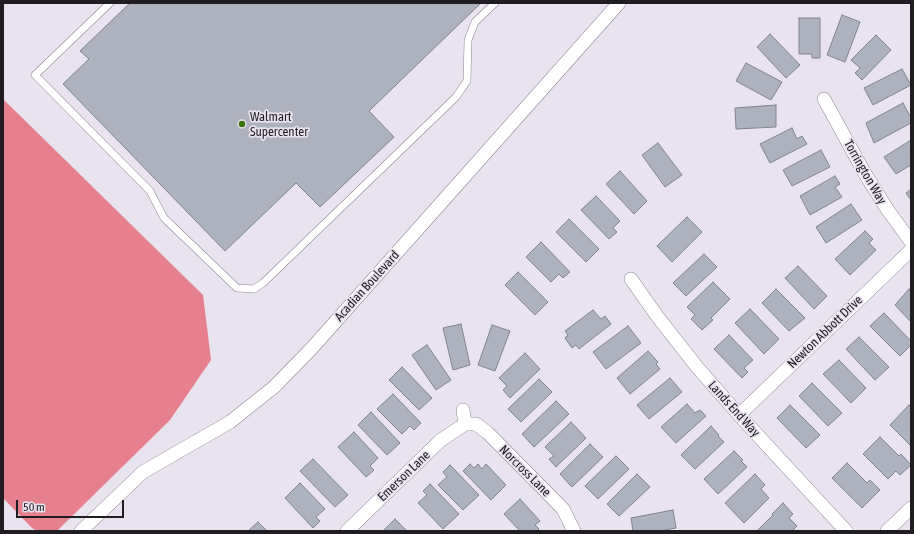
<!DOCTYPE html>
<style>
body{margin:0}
#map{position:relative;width:914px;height:534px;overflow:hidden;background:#e9e3f0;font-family:"Asap Condensed",sans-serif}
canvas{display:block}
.frame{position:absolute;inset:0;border:4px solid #1f1d22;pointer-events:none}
.scale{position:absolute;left:16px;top:500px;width:108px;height:18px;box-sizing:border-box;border:2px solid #1f1d22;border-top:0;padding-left:5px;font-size:12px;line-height:14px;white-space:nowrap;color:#1f1d22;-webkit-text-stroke:3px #e9e3f0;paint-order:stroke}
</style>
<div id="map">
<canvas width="914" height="534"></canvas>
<div class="frame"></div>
<div class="scale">50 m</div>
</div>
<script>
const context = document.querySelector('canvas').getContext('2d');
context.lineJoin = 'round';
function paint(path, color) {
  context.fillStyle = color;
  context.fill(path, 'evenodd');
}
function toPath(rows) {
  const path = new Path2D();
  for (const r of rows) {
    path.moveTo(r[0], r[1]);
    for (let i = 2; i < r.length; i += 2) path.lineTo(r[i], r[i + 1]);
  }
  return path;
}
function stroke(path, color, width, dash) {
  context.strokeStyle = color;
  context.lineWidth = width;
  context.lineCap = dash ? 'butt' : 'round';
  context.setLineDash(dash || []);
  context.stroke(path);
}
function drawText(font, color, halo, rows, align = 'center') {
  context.font = font + ' "Asap Condensed",sans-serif';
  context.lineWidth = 3.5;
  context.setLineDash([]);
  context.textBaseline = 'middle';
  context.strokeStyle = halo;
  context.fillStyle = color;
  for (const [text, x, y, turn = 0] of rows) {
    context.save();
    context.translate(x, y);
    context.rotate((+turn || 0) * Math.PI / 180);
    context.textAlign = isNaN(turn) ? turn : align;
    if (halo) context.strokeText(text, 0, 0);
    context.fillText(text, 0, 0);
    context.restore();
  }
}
paint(toPath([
 [3,99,203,295,211,360,170,420,57,531,37,531,32,528,3,498]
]), '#e5808c');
const building = toPath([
 [130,3,481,3,369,111,394,137,320,207,296,183,225,251,63,84,89,59,80,51,130,3],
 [842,15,860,22,845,62,827,55,842,15],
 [799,18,820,18,820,58,812,58,812,54,799,54,799,18],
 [770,34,800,65,786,78,757,47,770,34],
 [876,35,891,50,862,80,855,73,860,68,851,60,876,35],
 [746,63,782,82,771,100,736,81,746,63],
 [902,69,911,85,873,105,864,88,902,69],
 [903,103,911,118,911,123,874,143,866,123,903,103],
 [776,105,776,127,736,129,735,108,776,105],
 [792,128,797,139,802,136,807,144,770,163,760,144,792,128],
 [911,140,911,165,896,174,884,157,911,140],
 [658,143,682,175,665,187,642,155,658,143],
 [821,150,830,167,792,186,783,170,821,150],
 [620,171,647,201,634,214,606,184,620,171],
 [835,176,840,184,835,187,842,197,810,215,800,196,835,176],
 [911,189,911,200,906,193,911,189],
 [596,196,620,221,613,228,617,232,609,239,581,210,596,196],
 [851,204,862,220,826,243,816,227,851,204],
 [687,217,702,232,672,262,657,246,687,217],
 [569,219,599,249,586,262,556,232,569,219],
 [865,231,873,239,869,243,876,250,850,275,835,259,865,231],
 [541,242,570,272,563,278,559,274,551,282,526,257,541,242],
 [704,254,717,267,686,296,673,283,704,254],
 [798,266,827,296,814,309,785,278,798,266],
 [518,272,548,302,535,315,505,285,518,272],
 [713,282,730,299,711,318,713,320,702,330,691,319,695,315,687,307,713,282],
 [776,289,805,318,789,331,762,303,776,289],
 [909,289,911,292,911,322,895,305,909,289],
 [750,309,779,339,764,354,735,323,750,309],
 [593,310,601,319,605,316,611,324,579,349,576,345,572,348,565,338,568,335,565,331,593,310],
 [884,313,911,341,911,345,900,356,870,326,884,313],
 [461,324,470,365,453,370,443,328,461,324],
 [492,325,510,331,495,371,478,365,492,325],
 [628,326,641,343,606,369,593,352,628,326],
 [729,335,753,360,744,368,748,372,742,378,714,349,729,335],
 [859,337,889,367,875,380,846,349,859,337],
 [427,345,451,380,436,390,412,355,427,345],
 [648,351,658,362,656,364,660,369,630,394,617,378,648,351],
 [525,353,540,369,510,398,503,390,507,386,499,378,525,353],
 [839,360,866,388,851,403,823,374,839,360],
 [402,367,432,398,419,410,389,380,402,367],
 [670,378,682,392,649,419,637,405,670,378],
 [539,379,552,392,521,422,508,409,539,379],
 [812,383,842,413,828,426,799,396,812,383],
 [393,394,421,423,414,430,410,426,402,434,377,409,393,394],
 [556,401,569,414,534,447,522,434,556,401],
 [687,404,695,413,700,410,706,416,676,443,661,427,687,404],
 [790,405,820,435,806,448,777,418,790,405],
 [909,405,911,407,911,446,890,425,909,405],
 [371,412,400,443,387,455,358,425,371,412],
 [571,422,586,438,556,467,549,459,554,456,545,447,571,422],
 [711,426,719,435,718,436,724,442,695,469,681,455,711,426],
 [354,432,378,458,370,466,374,470,366,477,338,447,354,432],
 [880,437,899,456,901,454,911,465,900,475,896,471,888,479,863,454,880,437],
 [590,444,603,457,572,487,560,474,590,444],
 [734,451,743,460,741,461,747,467,718,494,704,479,734,451],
 [616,456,629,469,598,499,585,486,616,456],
 [313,459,348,495,335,507,300,471,313,459],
 [847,463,867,483,870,480,880,490,862,508,832,478,847,463],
 [470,464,474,468,478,464,482,469,486,464,506,485,491,500,463,471,470,464],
 [450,465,479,495,463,510,438,485,447,477,443,472,450,465],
 [637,474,650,487,619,516,607,504,637,474],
 [755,474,765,485,761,489,769,498,744,523,725,503,755,474],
 [300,483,325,509,316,517,320,521,313,528,285,498,300,483],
 [430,484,459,514,443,529,418,503,427,495,423,491,430,484],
 [520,499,540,521,535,525,539,529,537,531,520,531,504,514,520,499],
 [783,503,793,514,789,518,797,526,792,531,757,531,773,515,772,514,783,503],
 [673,510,676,528,659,531,633,531,631,518,673,510],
 [395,519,407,531,383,531,395,519],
 [258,522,267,531,248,531,258,522]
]);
paint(building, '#aeb2be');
stroke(building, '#808490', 1);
const lane = toPath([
 [110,3,35,75,150,191,164,218,237,288,254,289,263,283,456,97,467,81,468,40,475,22,495,3]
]);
const street = toPath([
 [824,99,864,172,887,209,911,242],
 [631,279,657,316,697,367,739,415,846,531],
 [463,410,465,424],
 [739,415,911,250],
 [81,531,143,472,230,422,274,387,312,348,619,3],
 [347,531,441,440,465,424,476,424,488,433,563,509,574,531],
 [887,531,911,508]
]);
stroke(lane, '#8b8591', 8);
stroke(street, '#8b8591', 14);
stroke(lane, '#fff', 7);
stroke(street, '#fff', 13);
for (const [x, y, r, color] of [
 [242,124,4,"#377308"]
]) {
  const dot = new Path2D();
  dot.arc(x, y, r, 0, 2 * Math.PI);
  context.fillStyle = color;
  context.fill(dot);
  stroke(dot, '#e9e3f0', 1.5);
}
drawText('13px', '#1f1d22', '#e9e3f0', [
 ["Walmart",250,117],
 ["Supercenter",250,132]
], 'left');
drawText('13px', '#1f1d22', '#e9e3f0', [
 ["Torrington Way",865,172,60],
 ["Acadian Boulevard",367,286,-48],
 ["Newton Abbott Drive",825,332,-44],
 ["Lands End Way",734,409,48],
 ["Norcross Lane",525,471,45],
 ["Emerson Lane",404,476,-44]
]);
</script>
